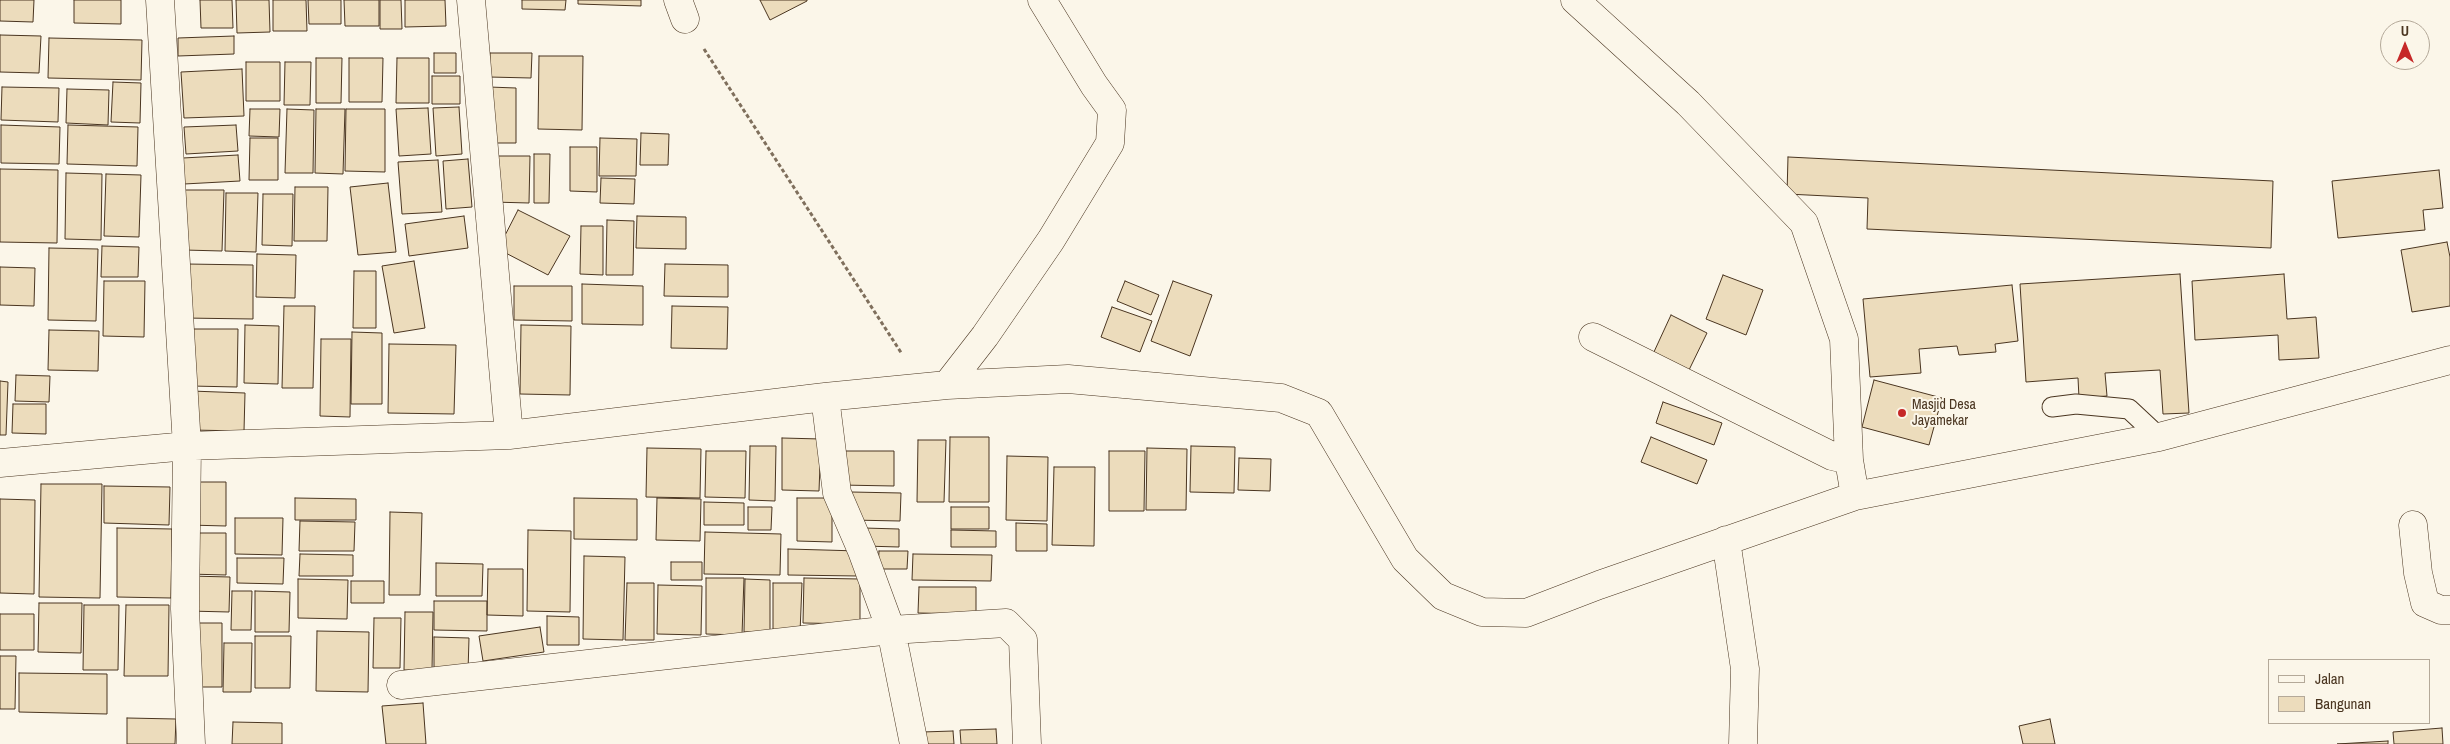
<!DOCTYPE html>
<style>
body{margin:0}
#map{position:relative;width:2450px;height:744px;overflow:hidden;background:#fbf6e9;font-family:"Archivo Narrow",sans-serif}
canvas{display:block}
.legend{position:absolute;left:2268px;top:659px;width:162px;height:65px;box-sizing:border-box;background:#fbf6e9;border:1px solid #b4a999;margin:0;padding:6px 9px;list-style:none;font-size:15px;color:#4a3520}
.legend li{display:flex;align-items:center;gap:10px;height:25px}
.legend b{width:25px;border:1px solid #b4a999}
.north{position:absolute;left:2380px;top:20px;width:50px;height:50px;box-sizing:border-box;background:#fbf6e9;border:1px solid #b4a999;border-radius:50%;rotate:0deg;font-size:14px;font-weight:700;line-height:20px;text-align:center;color:#4a3520}
.north::after{content:'';display:block;margin:auto;width:18px;height:22px;background:#c62828;clip-path:polygon(50% 0,100% 100%,50% 72%,0 100%)}
</style>
<div id="map">
<canvas width="2450" height="744"></canvas>
<ul class="legend">
<li><b style="height:6px;background:#fbf6e9"></b>Jalan</li>
<li><b style="height:14px;background:#ecdcbc"></b>Bangunan</li>
</ul>
<div class="north">U</div>
</div>
<script>
const context = document.querySelector('canvas').getContext('2d');
context.lineJoin = 'round';
function paint(path, color) {
  context.fillStyle = color;
  context.fill(path, 'evenodd');
}
function toPath(rows) {
  const path = new Path2D();
  for (const r of rows) {
    path.moveTo(r[0], r[1]);
    for (let i = 2; i < r.length; i += 2) path.lineTo(r[i], r[i + 1]);
  }
  return path;
}
function stroke(path, color, width, dash) {
  context.strokeStyle = color;
  context.lineWidth = width;
  context.lineCap = dash ? 'butt' : 'round';
  context.setLineDash(dash || []);
  context.stroke(path);
}
function drawText(font, color, halo, rows, align = 'center') {
  context.font = font + ' "Archivo Narrow",sans-serif';
  context.lineWidth = 4;
  context.setLineDash([]);
  context.textBaseline = 'middle';
  context.strokeStyle = halo;
  context.fillStyle = color;
  for (const [text, x, y, turn = 0] of rows) {
    context.save();
    context.translate(x, y);
    context.rotate((+turn || 0) * Math.PI / 180);
    context.textAlign = isNaN(turn) ? turn : align;
    if (halo) context.strokeText(text, 0, 0);
    context.fillText(text, 0, 0);
    context.restore();
  }
}
const building = toPath([
 [0,0,34,0,33,22,0,21,0,0],
 [74,0,121,0,121,24,74,23,74,0],
 [200,0,232,0,233,28,201,28,200,0],
 [236,0,269,0,270,32,237,33,236,0],
 [273,0,306,0,307,31,273,31,273,0],
 [308,0,341,0,341,24,309,24,308,0],
 [344,0,379,0,379,26,345,26,344,0],
 [380,0,401,0,402,29,380,29,380,0],
 [405,0,445,0,446,26,405,27,405,0],
 [522,0,566,0,565,10,522,9,522,0],
 [578,0,641,0,641,6,578,4,578,0],
 [760,0,807,0,807,1,770,20,760,0],
 [0,35,41,36,39,73,0,72,0,35],
 [234,36,234,54,178,56,178,38,234,36],
 [49,38,142,40,141,80,48,78,49,38],
 [434,53,456,53,456,73,434,73,434,53],
 [490,53,532,53,531,78,489,77,490,53],
 [539,56,583,56,582,130,538,129,539,56],
 [316,58,342,58,341,103,316,103,316,58],
 [349,58,383,58,382,102,349,102,349,58],
 [397,58,429,58,429,103,396,103,397,58],
 [246,62,280,62,280,101,246,101,246,62],
 [285,62,311,62,310,105,284,105,285,62],
 [242,69,244,116,184,118,181,72,242,69],
 [432,76,460,76,460,104,432,104,432,76],
 [113,82,141,83,140,123,111,122,113,82],
 [2,87,59,88,58,122,1,120,2,87],
 [489,87,516,88,516,143,487,143,489,87],
 [67,89,109,90,108,125,66,123,67,89],
 [459,107,462,154,436,156,433,108,459,107],
 [428,108,431,154,399,156,396,109,428,108],
 [250,109,280,109,279,137,249,136,250,109],
 [287,109,314,110,313,173,285,173,287,109],
 [316,109,345,109,343,174,315,173,316,109],
 [346,109,385,109,385,172,345,171,346,109],
 [1,125,60,127,59,164,1,163,1,125],
 [68,125,138,127,137,166,67,164,68,125],
 [236,125,238,151,186,154,184,127,236,125],
 [641,133,669,134,668,165,640,165,641,133],
 [250,138,278,138,278,180,249,180,250,138],
 [600,138,637,139,636,176,599,176,600,138],
 [570,147,597,147,597,192,570,191,570,147],
 [534,154,550,154,549,203,534,203,534,154],
 [238,155,240,181,184,184,183,158,238,155],
 [492,156,530,156,529,203,492,202,492,156],
 [1788,157,2273,181,2271,248,1867,229,1868,198,1787,194,1788,157],
 [468,159,472,207,446,209,443,161,468,159],
 [438,160,442,212,402,214,398,162,438,160],
 [0,169,58,170,57,243,0,242,0,169],
 [2439,170,2443,208,2423,210,2425,230,2338,238,2332,181,2439,170],
 [66,173,102,174,101,240,65,239,66,173],
 [106,174,141,175,139,237,104,236,106,174],
 [601,178,635,179,634,204,600,203,601,178],
 [388,183,396,252,358,255,350,187,388,183],
 [295,187,328,187,327,241,294,241,295,187],
 [184,190,224,190,222,251,184,250,184,190],
 [226,193,258,193,256,252,225,251,226,193],
 [263,194,293,194,292,246,262,245,263,194],
 [518,210,570,236,548,275,498,249,518,210],
 [464,216,468,248,409,256,405,224,464,216],
 [637,216,686,217,686,249,636,248,637,216],
 [607,220,634,221,633,275,606,275,607,220],
 [581,226,603,226,603,275,580,274,581,226],
 [2447,242,2450,257,2450,306,2412,312,2401,250,2447,242],
 [102,246,139,247,138,277,101,277,102,246],
 [49,248,98,249,96,321,48,320,49,248],
 [257,254,296,255,295,298,256,297,257,254],
 [414,261,425,328,394,333,382,266,414,261],
 [186,264,253,265,253,319,184,318,186,264],
 [665,264,728,265,728,297,664,296,665,264],
 [0,267,35,268,34,306,0,305,0,267],
 [354,271,376,271,376,328,353,328,354,271],
 [2180,274,2189,413,2163,414,2160,370,2105,373,2107,396,2079,398,2078,378,2026,382,2020,284,2180,274],
 [2284,274,2287,319,2316,317,2319,358,2279,360,2278,335,2195,340,2192,281,2284,274],
 [1723,275,1763,290,1746,335,1706,319,1723,275],
 [104,281,145,281,144,337,103,336,104,281],
 [1125,281,1159,295,1151,315,1117,301,1125,281],
 [1173,281,1212,295,1190,356,1151,341,1173,281],
 [582,284,643,286,643,325,582,324,582,284],
 [2012,285,2018,341,1995,344,1996,352,1959,355,1957,346,1919,349,1921,373,1870,377,1863,299,2012,285],
 [514,286,572,286,572,321,514,320,514,286],
 [284,306,315,306,313,388,282,388,284,306],
 [672,306,728,307,727,349,671,348,672,306],
 [1112,307,1152,321,1140,352,1101,337,1112,307],
 [1671,315,1707,333,1689,370,1653,354,1671,315],
 [245,325,279,326,278,384,244,383,245,325],
 [521,325,571,326,570,395,520,394,521,325],
 [191,329,238,329,237,387,191,386,191,329],
 [49,330,99,331,98,371,48,370,49,330],
 [352,332,382,333,382,404,351,404,352,332],
 [321,339,351,339,350,417,320,416,321,339],
 [389,344,456,345,454,414,388,413,389,344],
 [16,375,50,376,49,402,15,401,16,375],
 [1874,380,1942,398,1929,445,1862,427,1874,380],
 [0,381,8,382,6,435,0,435,0,381],
 [191,391,245,393,244,431,190,430,191,391],
 [1663,402,1722,423,1714,445,1656,423,1663,402],
 [13,404,46,404,46,434,12,433,13,404],
 [950,437,989,437,989,502,949,502,950,437],
 [1651,437,1707,460,1697,484,1641,462,1651,437],
 [782,438,821,439,819,491,782,490,782,438],
 [918,440,946,440,944,502,917,502,918,440],
 [750,446,776,446,775,501,749,500,750,446],
 [1191,446,1235,447,1234,493,1190,492,1191,446],
 [647,448,701,449,700,498,646,497,647,448],
 [1147,448,1187,449,1186,510,1146,510,1147,448],
 [706,451,746,451,745,498,705,497,706,451],
 [840,451,894,451,894,486,840,485,840,451],
 [1109,451,1145,451,1144,511,1109,511,1109,451],
 [1007,456,1048,457,1047,521,1006,520,1007,456],
 [1239,458,1271,459,1270,491,1238,490,1239,458],
 [1054,467,1095,467,1094,546,1052,545,1054,467],
 [189,482,226,482,226,526,188,525,189,482],
 [41,484,102,484,100,598,39,597,41,484],
 [104,486,170,487,169,525,104,523,104,486],
 [851,492,901,493,900,521,851,520,851,492],
 [295,498,356,499,356,520,295,520,295,498],
 [574,498,637,499,637,540,574,539,574,498],
 [657,498,701,499,700,541,656,540,657,498],
 [797,498,832,498,832,542,797,541,797,498],
 [0,499,35,500,34,594,0,593,0,499],
 [704,502,744,503,744,525,704,525,704,502],
 [748,507,772,507,771,530,748,530,748,507],
 [951,507,989,507,989,529,951,529,951,507],
 [390,512,422,513,420,595,389,595,390,512],
 [235,518,283,518,282,555,235,554,235,518],
 [300,521,355,522,354,551,299,551,300,521],
 [1016,523,1047,524,1047,551,1016,551,1016,523],
 [117,528,172,529,171,598,117,597,117,528],
 [864,528,899,529,899,547,864,546,864,528],
 [528,530,571,531,570,612,527,611,528,530],
 [951,530,996,531,996,547,951,547,951,530],
 [705,532,781,534,780,575,704,574,705,532],
 [189,533,226,533,226,575,188,574,189,533],
 [788,549,859,551,858,576,788,575,788,549],
 [879,551,908,551,907,569,878,569,879,551],
 [300,554,353,555,353,576,299,576,300,554],
 [913,554,992,555,991,581,912,580,913,554],
 [584,556,625,557,623,640,583,639,584,556],
 [237,558,284,558,283,584,237,583,237,558],
 [671,562,702,562,702,580,671,580,671,562],
 [436,563,483,564,482,596,436,596,436,563],
 [488,569,523,569,523,616,487,615,488,569],
 [189,576,230,577,229,612,188,611,189,576],
 [706,578,744,578,742,635,706,634,706,578],
 [804,578,860,579,860,624,803,623,804,578],
 [298,579,348,580,347,619,298,618,298,579],
 [745,579,770,580,770,632,744,632,745,579],
 [351,581,384,581,384,603,351,603,351,581],
 [627,583,654,583,654,640,625,640,627,583],
 [773,583,802,583,800,633,773,632,773,583],
 [658,585,702,586,701,635,657,634,658,585],
 [919,587,976,587,976,614,918,613,919,587],
 [232,591,252,591,251,630,231,630,232,591],
 [255,591,290,592,289,632,255,632,255,591],
 [434,601,487,601,487,631,434,630,434,601],
 [39,603,82,603,81,653,38,652,39,603],
 [84,605,119,605,118,670,83,670,84,605],
 [126,605,169,605,168,676,124,676,126,605],
 [405,612,433,612,432,671,404,670,405,612],
 [0,614,34,614,34,650,0,650,0,614],
 [547,616,579,617,579,645,547,645,547,616],
 [374,618,401,618,400,668,373,668,374,618],
 [193,623,222,623,222,687,191,687,193,623],
 [540,627,544,652,483,661,479,636,540,627],
 [317,631,369,632,368,692,316,691,317,631],
 [255,636,291,636,290,688,255,688,255,636],
 [434,637,469,638,468,672,434,671,434,637],
 [224,643,252,643,251,692,223,692,224,643],
 [0,656,16,656,15,709,0,709,0,656],
 [19,673,107,674,107,714,19,712,19,673],
 [423,703,426,744,386,744,382,706,423,703],
 [127,718,176,719,175,744,127,744,127,718],
 [2050,719,2055,744,2023,744,2019,726,2050,719],
 [233,722,282,723,282,744,232,744,233,722],
 [2442,728,2443,744,2394,744,2393,732,2442,728],
 [996,729,997,744,961,744,960,730,996,729],
 [953,731,954,744,922,744,922,732,953,731],
 [2388,741,2388,744,2337,744,2388,741]
]);
paint(building, '#ecdcbc');
stroke(building, '#4a3520', 1);
const service = toPath([
 [2052,407,2076,404,2129,409,2159,437]
]);
const minor = toPath([
 [160,0,187,446,185,609,191,744],
 [471,0,509,435],
 [678,0,685,19],
 [1575,0,1688,103,1804,223,1844,339,1849,460,1855,496],
 [1593,337,1832,456,1849,460],
 [947,385,985,336,1051,240,1110,143,1112,110,1094,85,1042,0],
 [825,397,837,493,862,551,891,630,914,744],
 [0,463,187,446,509,435,825,397,947,385,1068,379,1225,393,1281,398,1319,413,1405,559,1443,596,1482,612,1526,613,1599,585,1855,496,2159,437,2450,360],
 [2413,525,2418,573,2425,603,2441,610,2450,610],
 [1726,540,1745,669,1743,744],
 [401,685,891,630,1006,623,1023,640,1027,744]
]);
stroke(service, '#4a3520', 21);
stroke(minor, '#4a3520', 29);
stroke(toPath([
 [704,49,902,354]
]), '#7f6f5c', 3, [4, 2.5]);
stroke(service, '#fbf6e9', 19);
stroke(minor, '#fbf6e9', 28);
for (const [x, y, r, color] of [
 [1902,413,5,"#c62828"]
]) {
  const dot = new Path2D();
  dot.arc(x, y, r, 0, 2 * Math.PI);
  context.fillStyle = color;
  context.fill(dot);
  stroke(dot, '#fbf6e9', 2);
}
drawText('14px', '#4a3520', '#fbf6e9', [
 ["Masjid Desa",1912,405],
 ["Jayamekar",1912,421]
], 'left');
</script>
